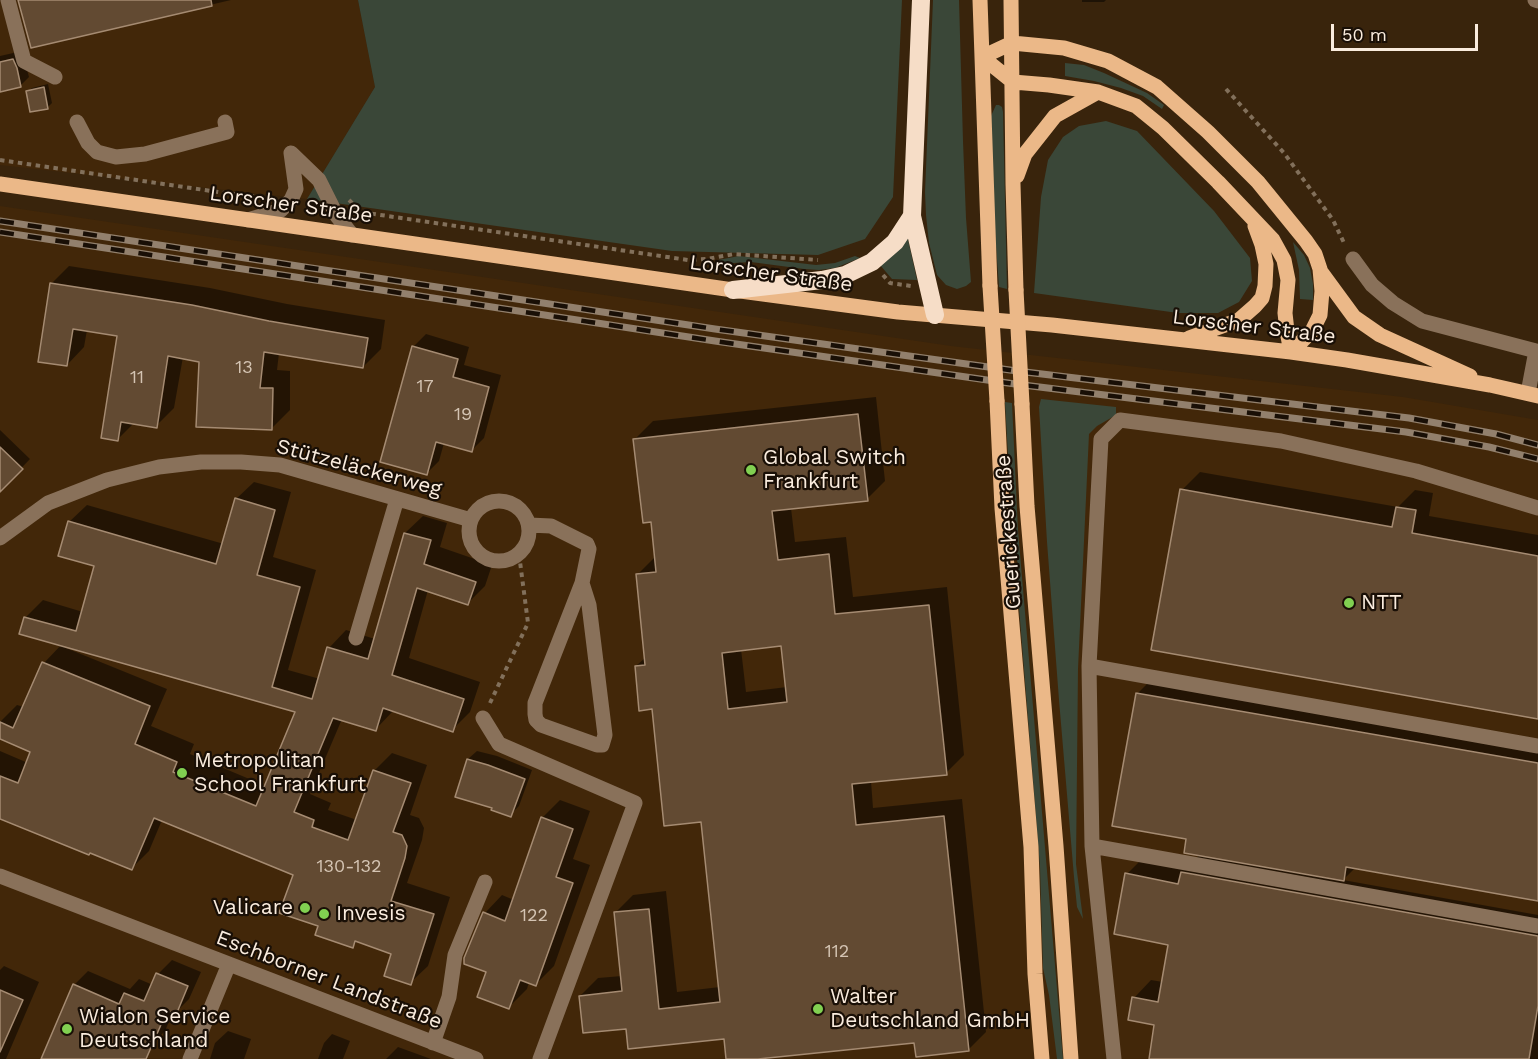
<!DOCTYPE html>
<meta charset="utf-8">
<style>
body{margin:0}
#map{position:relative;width:1538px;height:1059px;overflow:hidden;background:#39240c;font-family:"Work Sans",sans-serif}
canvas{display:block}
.scale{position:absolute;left:1331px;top:24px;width:147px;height:27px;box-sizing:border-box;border:3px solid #faecde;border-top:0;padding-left:8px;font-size:18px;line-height:21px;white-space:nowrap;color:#faecde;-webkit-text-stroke:4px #190f06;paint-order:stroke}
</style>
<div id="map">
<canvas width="1538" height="1059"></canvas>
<div class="scale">50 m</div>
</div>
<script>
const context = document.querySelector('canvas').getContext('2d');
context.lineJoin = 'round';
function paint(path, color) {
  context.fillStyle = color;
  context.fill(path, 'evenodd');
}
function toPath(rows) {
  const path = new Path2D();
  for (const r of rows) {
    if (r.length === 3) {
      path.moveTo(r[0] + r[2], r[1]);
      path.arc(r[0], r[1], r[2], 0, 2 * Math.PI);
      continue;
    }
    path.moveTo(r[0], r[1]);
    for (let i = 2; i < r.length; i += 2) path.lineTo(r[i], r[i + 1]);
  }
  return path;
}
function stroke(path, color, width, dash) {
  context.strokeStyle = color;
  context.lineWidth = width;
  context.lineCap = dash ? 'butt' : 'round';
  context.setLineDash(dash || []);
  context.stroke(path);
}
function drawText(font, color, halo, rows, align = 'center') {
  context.font = font + ' "Work Sans",sans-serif';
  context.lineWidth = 4.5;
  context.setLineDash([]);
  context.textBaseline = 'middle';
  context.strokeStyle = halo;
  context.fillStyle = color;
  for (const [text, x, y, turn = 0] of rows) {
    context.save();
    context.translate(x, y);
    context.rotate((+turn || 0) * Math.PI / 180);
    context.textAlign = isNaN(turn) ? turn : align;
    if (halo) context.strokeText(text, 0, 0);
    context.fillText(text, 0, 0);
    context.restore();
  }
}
paint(toPath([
 [0,0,358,0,375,87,307,199,0,165],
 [0,206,951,346,1403,397,1538,420,1538,1059,0,1059]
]), '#422709');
paint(toPath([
 [358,0,902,0,893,197,865,239,818,255,672,251,307,199,375,87],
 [933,0,959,0,963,141,966,218,971,282,966,286,957,289,946,285,937,275,929,243,926,215,925,192],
 [1065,63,1084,65,1104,73,1147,93,1164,105,1162,109,1143,96,1121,88,1094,81,1065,76],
 [996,105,999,105,1002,107,1003,112,1007,289,999,287,993,203,991,116],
 [1106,121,1137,131,1214,211,1250,258,1252,281,1239,302,1218,313,1178,313,1034,293,1041,197,1048,160,1063,137,1079,126],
 [907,235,917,280,892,279,880,265],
 [1293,242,1304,255,1310,268,1313,284,1313,300,1300,299,1299,270],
 [739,256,816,265,835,263,855,256,860,258,835,268,819,270,804,269,751,262,716,264,715,262,718,260],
 [1041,399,1116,407,1116,415,1097,426,1089,434,1078,669,1076,864,1083,919,1077,907,1074,877,1059,700,1047,542,1039,407],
 [1005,402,1012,403,1018,530,1063,1059,1057,1059,1049,995,1043,968,1040,867,1016,570,1018,564,1015,554,1009,472]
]), '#3a4738');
paint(toPath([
 [20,0,231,0,32,47],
 [1082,0,1106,0,1104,2,1082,2],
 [22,51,29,77,20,86,0,90,0,56],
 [48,84,52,103,48,107,32,111,28,92,32,88],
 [69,266,210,288,287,304,385,320,381,349,363,367,279,353,277,370,290,371,290,410,272,428,201,360,183,357,174,408,156,426,134,423,117,440,118,335,87,330,84,347,67,365,51,284],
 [426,334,469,347,464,365,501,375,484,438,471,451,444,443,439,461,427,473,413,347],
 [876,397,885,481,867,499,791,508,795,542,846,537,853,597,947,587,964,755,946,773,871,781,873,808,962,799,986,1032,968,1050,916,1041,743,1059,727,1059,725,1038,627,1027,580,996,598,978,622,976,615,913,633,895,666,891,677,992,720,987,703,820,636,666,646,657,637,575,656,556,652,521,635,439,653,421],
 [782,645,787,687,746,692,741,649],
 [0,430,30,459,4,486,0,482],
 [1200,472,1398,507,1415,490,1433,493,1429,516,1538,535,1538,718,1182,490],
 [254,482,291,492,273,557,316,570,288,670,320,679,329,648,346,630,375,639,405,533,423,516,447,523,440,547,492,565,485,586,468,603,428,590,409,658,480,682,470,712,452,730,393,711,376,729,342,719,310,794,331,803,328,810,357,820,374,771,392,753,427,765,410,815,419,818,424,828,422,840,407,883,450,897,428,966,410,983,393,953,358,941,352,946,320,925,295,875,162,820,149,851,132,868,0,817,0,751,28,763,32,752,0,737,0,722,17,705,24,707,44,663,62,644,26,617,43,600,83,612,96,565,69,522,87,505,224,544,236,499],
 [66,645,297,711,266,786,190,754,194,744,151,726,167,689,66,648],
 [1155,676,1538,742,1538,899,1356,867,1343,880,1538,915,1538,1059,1150,1059,1156,1024,1134,998,1151,980,1163,982,1170,944,1127,874,1145,856,1189,866,1200,854,1188,838,1137,694],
 [477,751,497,756,532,770,519,806,510,815,494,807,457,796,468,759],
 [560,800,590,811,573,859,590,865,554,966,536,984,529,982,527,989,509,1007,488,971,485,913,502,895,514,900,542,818],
 [172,960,201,972,189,999,175,1013,173,1012,165,1031,151,1045,134,1059,42,1059,74,985,88,971,130,989,139,979,153,985,158,974],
 [4,966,39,982,6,1059,0,1059,0,970],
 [228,1031,251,1039,244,1059,210,1059,215,1043],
 [332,1034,350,1041,343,1059,318,1059,324,1043],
 [398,1047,431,1059,386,1059]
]), '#0007');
const building = toPath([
 [18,0,211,0,212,6,31,48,18,0],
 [13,59,17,68,21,87,0,92,0,62,13,59],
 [44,87,48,109,30,112,26,91,44,87],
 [50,283,192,305,269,321,368,338,363,368,264,352,260,388,273,388,272,430,196,427,199,362,168,356,157,428,121,422,118,441,101,438,117,336,73,329,67,366,38,362,50,283],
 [412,346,458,359,453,377,489,387,472,452,436,442,427,475,380,462,412,346],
 [858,414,868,501,772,511,778,560,829,554,835,614,929,605,947,775,852,784,856,825,944,816,969,1051,916,1057,914,1043,758,1059,726,1059,724,1039,628,1049,626,1029,583,1033,579,996,622,991,614,912,649,909,659,1009,720,1002,701,822,664,826,652,709,639,711,635,666,645,665,636,574,656,572,651,522,643,523,633,439,858,414],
 [781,646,787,702,728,709,722,653,781,646],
 [0,447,23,469,0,492,0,447],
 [1180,489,1392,527,1396,507,1416,510,1412,533,1538,556,1538,719,1151,650,1180,489],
 [235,498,275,510,257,575,300,587,272,687,312,699,327,647,368,659,404,533,431,540,424,564,476,582,468,605,417,588,392,675,464,699,453,732,383,708,376,731,333,718,294,812,314,820,312,827,348,840,373,770,411,783,393,832,402,835,407,846,405,858,391,901,434,914,411,985,384,976,391,954,355,941,353,948,315,935,318,926,279,913,293,875,154,818,132,870,90,853,89,855,0,819,0,776,18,783,30,752,0,739,0,722,13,728,42,662,150,706,135,744,177,762,173,772,256,806,295,712,19,634,24,617,76,631,94,566,58,556,68,521,216,564,235,498],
 [1136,693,1538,763,1538,901,1346,867,1344,881,1184,853,1186,839,1112,826,1136,693],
 [467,759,488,765,525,779,511,817,491,810,492,808,455,797,467,759],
 [541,817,573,829,556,877,573,883,536,986,520,980,509,1009,477,997,486,972,464,964,464,958,483,912,505,921,541,817],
 [1181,872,1538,936,1538,1006,1529,1059,1149,1059,1154,1025,1128,1020,1132,997,1158,1002,1168,945,1114,934,1125,873,1178,884,1181,872],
 [156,973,188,986,176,1015,167,1011,146,1059,41,1059,73,984,119,1004,124,993,144,1001,156,973],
 [0,990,23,1000,0,1052,0,990]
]);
paint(building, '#624a32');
stroke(building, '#a58b72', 1.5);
stroke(toPath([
 [1226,89,1284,153,1333,220,1345,245],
 [0,160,225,193,262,197],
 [349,200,358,209,367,213,688,260,707,259,734,254,818,260],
 [883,275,890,283,911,286],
 [490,703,528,623,519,554]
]), '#82705b', 4, [4.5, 4.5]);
stroke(toPath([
 [8,0,24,61,55,77],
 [1535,0,1538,1],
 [77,122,88,143,97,152,116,157,145,154,227,132,225,122],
 [291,153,319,180,337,216,352,235],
 [248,220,281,210,291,200,296,189,291,153],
 [1353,259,1372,285,1393,303,1422,321,1536,351],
 [1528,393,1536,351,1538,352],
 [499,531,30],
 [529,525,551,526,587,544,589,549,582,583,535,703,535,714,536,720,541,725,597,745,602,745,605,735,589,605,582,583],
 [0,538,48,503,107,480,159,467,201,462,241,462,280,465,471,520],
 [356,638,397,499],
 [1089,666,1538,746],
 [483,718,499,744,635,803,540,1059],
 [1092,846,1538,926],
 [0,876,476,1059],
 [433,1043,449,997,455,955,485,882],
 [190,1059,229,964],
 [1114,1059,1092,846,1089,666,1101,439,1120,420,1281,441,1416,471,1538,508]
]), '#89715a', 15);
stroke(toPath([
 [980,0,990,286],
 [1011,0,1013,184,1016,290],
 [982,57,1012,43,1064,48,1108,61,1157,87,1208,132,1258,182,1306,241,1315,254,1320,269,1322,291,1320,315,1312,331,1291,352],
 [982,57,1013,82,1049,85,1098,92,1136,106,1163,128,1218,182,1273,240,1284,260,1288,280,1285,313,1287,331,1291,352],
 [1017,176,1025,154,1055,116,1098,92],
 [0,184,733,290,898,312,1052,325,1291,352,1347,360,1490,385,1538,396],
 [1321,272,1354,317,1380,335,1470,376],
 [1189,338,1239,320,1255,306,1262,298,1265,286,1266,264,1262,245,1255,226],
 [997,401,1002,508,1031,847,1035,974,1042,1059],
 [1022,404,1027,506,1056,846,1071,1059]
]), '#ebb888', 15);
stroke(toPath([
 [921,0,912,216,935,315],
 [733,290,822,280,845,275,872,262,895,242,912,216]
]), '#f6ddc7', 18);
const rail = toPath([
 [0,221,715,329,1017,371,1409,418,1496,434,1538,445],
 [0,232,715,341,1015,384,1406,432,1489,447,1538,459]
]);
stroke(rail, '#92806d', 7);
stroke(rail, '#190f06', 4.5, [14]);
stroke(toPath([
 [990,286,997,401],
 [1016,290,1022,404]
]), '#ebb888', 15);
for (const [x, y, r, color] of [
 [751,470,6,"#81d051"],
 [1349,603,6,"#81d051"],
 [182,773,6,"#81d051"],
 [305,908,6,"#81d051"],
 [324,914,6,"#81d051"],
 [818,1009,6,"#81d051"],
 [67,1029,6,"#81d051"]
]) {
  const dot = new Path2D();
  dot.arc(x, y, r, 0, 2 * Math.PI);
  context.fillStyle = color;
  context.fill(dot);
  stroke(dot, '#190f06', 2);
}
drawText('18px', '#d4c4b3', null, [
 ["13",244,368],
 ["11",137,378],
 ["17",425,387],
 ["19",463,415],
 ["130-132",349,867],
 ["122",534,916],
 ["112",837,952]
]);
drawText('21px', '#faecde', '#190f06', [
 ["Lorscher Straße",291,205,8],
 ["Lorscher Straße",771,274,8],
 ["Lorscher Straße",1254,327,7],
 ["Stützeläckerweg",359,468,15],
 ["Guerickestraße",1009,532,-94],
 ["Eschborner Landstraße",329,980,21]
]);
drawText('21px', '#faecde', '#190f06', [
 ["Global Switch",763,458],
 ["Frankfurt",763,482],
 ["NTT",1361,603],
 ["Metropolitan",194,761],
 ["School Frankfurt",194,785],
 ["Valicare",293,908,"right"],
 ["Invesis",336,914],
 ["Walter",830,997],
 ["Deutschland GmbH",830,1021],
 ["Wialon Service",79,1017],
 ["Deutschland",79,1041]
], 'left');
</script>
